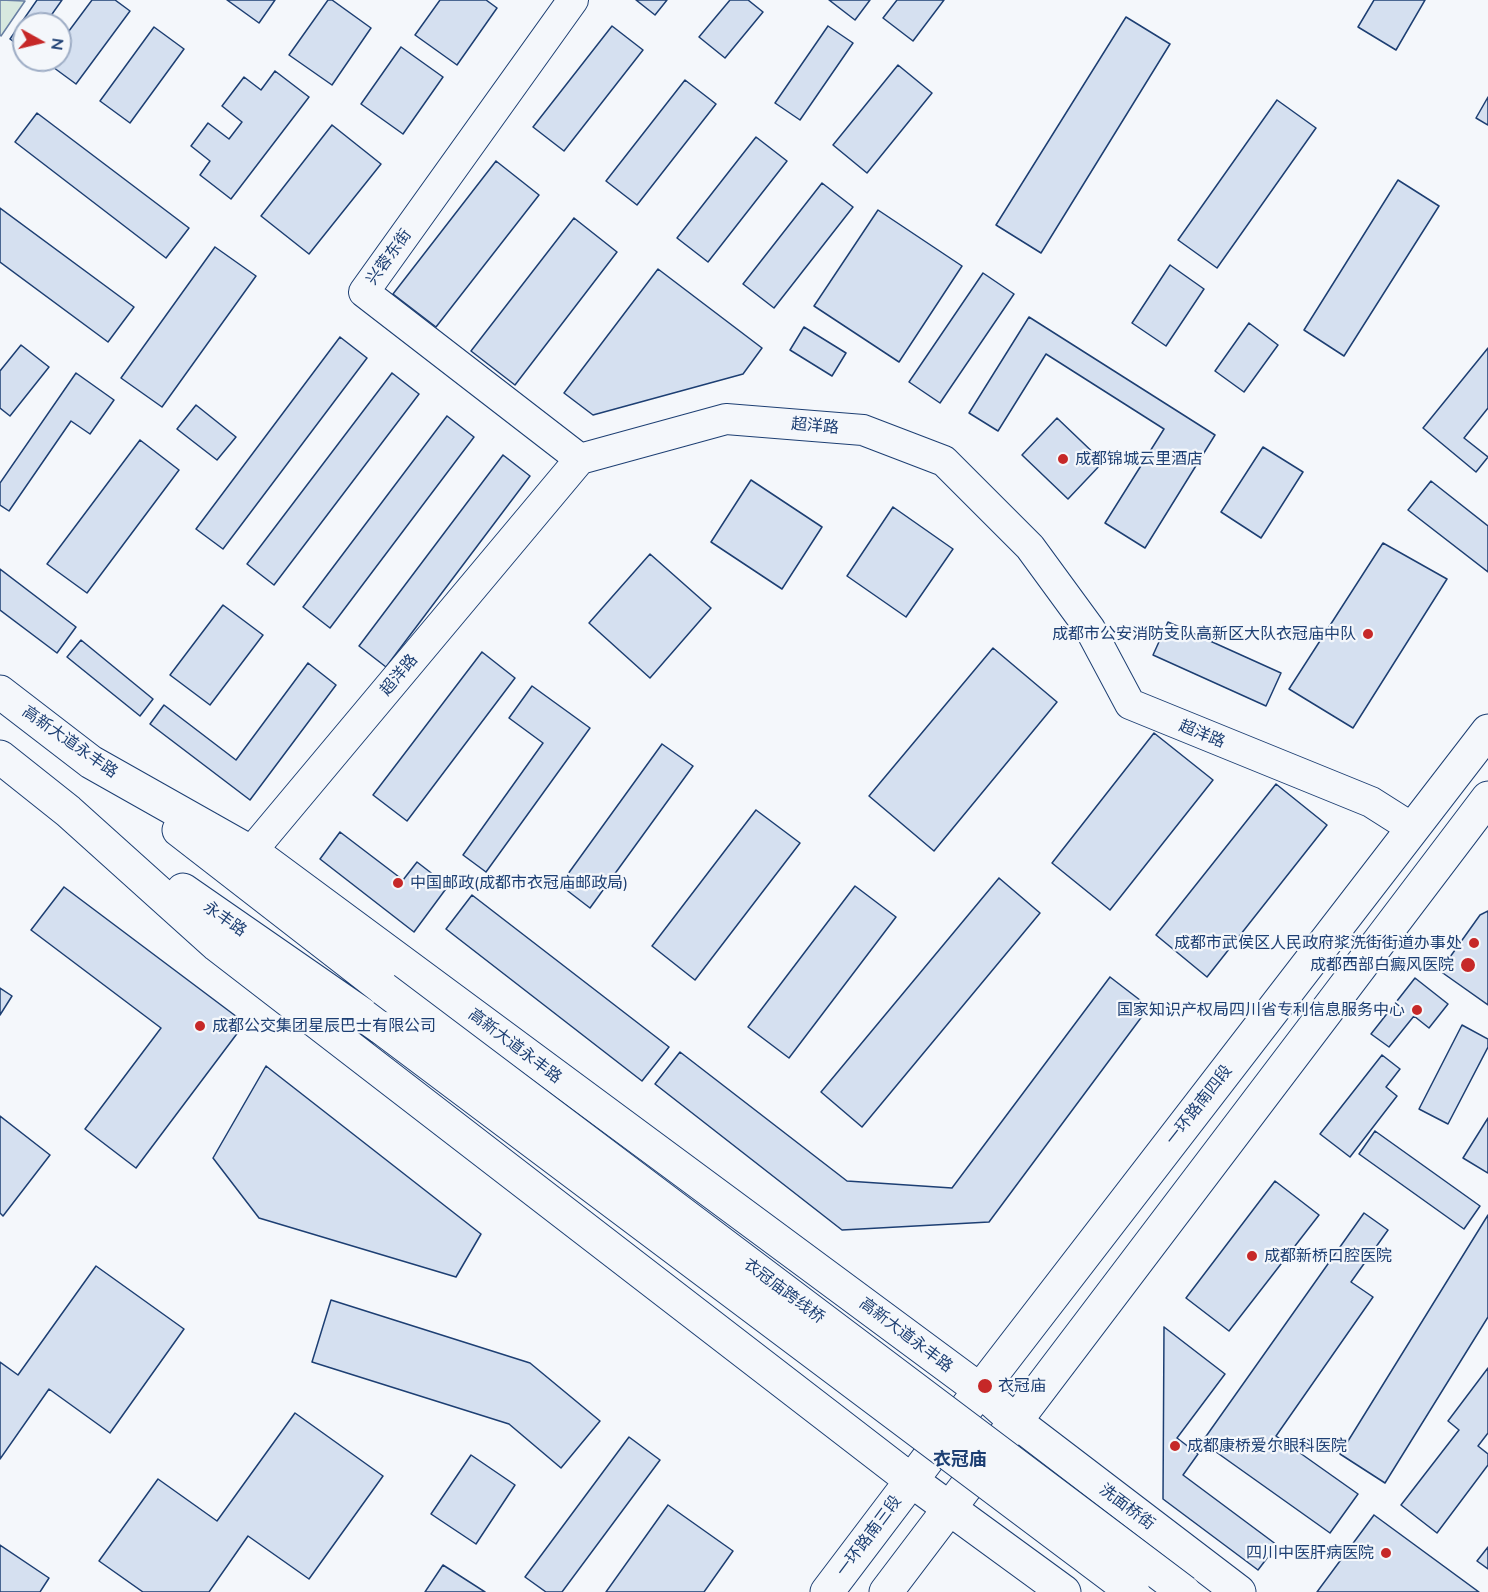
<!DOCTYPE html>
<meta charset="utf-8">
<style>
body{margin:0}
#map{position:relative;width:1488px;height:1592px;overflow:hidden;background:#f4f7fb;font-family:Mulish,sans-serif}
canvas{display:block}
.north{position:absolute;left:12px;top:12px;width:60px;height:60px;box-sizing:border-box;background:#f4f7fb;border:2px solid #9eadc5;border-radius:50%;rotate:98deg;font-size:16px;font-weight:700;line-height:24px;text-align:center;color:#1d3f73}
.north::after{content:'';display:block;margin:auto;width:21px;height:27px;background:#c62828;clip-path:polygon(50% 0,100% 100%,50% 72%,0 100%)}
</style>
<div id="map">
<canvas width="1488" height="1592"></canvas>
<div class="north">N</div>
</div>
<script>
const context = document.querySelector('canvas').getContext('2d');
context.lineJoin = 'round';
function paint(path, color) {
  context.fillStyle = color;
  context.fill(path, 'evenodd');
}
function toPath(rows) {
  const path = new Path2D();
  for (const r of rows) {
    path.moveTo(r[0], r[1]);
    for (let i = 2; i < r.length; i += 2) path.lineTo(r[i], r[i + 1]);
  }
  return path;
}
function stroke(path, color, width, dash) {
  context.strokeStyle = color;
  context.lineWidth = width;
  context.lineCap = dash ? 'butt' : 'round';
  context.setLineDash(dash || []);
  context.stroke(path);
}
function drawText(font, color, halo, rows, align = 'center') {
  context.font = font + ' Mulish,"Noto Sans SC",sans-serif';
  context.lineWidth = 4.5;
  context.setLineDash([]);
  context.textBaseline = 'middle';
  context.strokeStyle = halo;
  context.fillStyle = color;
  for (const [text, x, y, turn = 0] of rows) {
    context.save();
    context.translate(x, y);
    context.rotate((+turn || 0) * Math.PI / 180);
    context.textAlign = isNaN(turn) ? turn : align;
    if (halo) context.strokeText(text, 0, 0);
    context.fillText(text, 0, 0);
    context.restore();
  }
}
const green = toPath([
 [0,0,25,1,1,36,0,35,0,0]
]);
paint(green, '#d7e8df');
stroke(green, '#687fa3', 1.5);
const building = toPath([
 [37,0,62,0,45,24,24,24,24,49,10,39,37,0],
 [92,0,115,0,130,11,76,84,46,62,48,60,60,60,60,43,92,0],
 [227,0,275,0,259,23,227,0],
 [328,0,332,0,371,28,332,85,289,55,328,0],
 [440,0,486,0,497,8,457,65,415,35,440,0],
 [636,0,667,0,655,15,636,0],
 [730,0,748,0,763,12,725,58,699,37,730,0],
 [829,0,870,0,855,20,829,0],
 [897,0,944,0,913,41,883,18,897,0],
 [1374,0,1425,0,1396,50,1358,27,1374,0],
 [1126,17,1170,44,1041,253,996,225,1126,17],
 [612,26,643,50,564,151,533,127,612,26],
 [828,26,853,43,800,120,775,103,828,26],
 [154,27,184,49,130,123,100,101,154,27],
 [401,47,443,77,403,134,361,104,401,47],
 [898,65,932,93,867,173,833,145,898,65],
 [275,71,309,97,231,199,200,175,210,161,191,146,208,123,229,139,242,122,222,106,244,77,261,90,275,71],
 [685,80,716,104,637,205,606,181,685,80],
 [1488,97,1488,125,1476,118,1488,97],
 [1277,100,1316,128,1217,268,1178,240,1277,100],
 [37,113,189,228,166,258,15,142,37,113],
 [332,125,381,164,309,254,261,216,332,125],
 [756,137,787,161,708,262,677,238,756,137],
 [496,161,539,195,436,327,393,294,496,161],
 [1398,180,1439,206,1344,356,1304,330,1398,180],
 [822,183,853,207,774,308,743,284,822,183],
 [0,208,134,307,108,342,0,262,0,208],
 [878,210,962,266,899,362,814,306,878,210],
 [574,218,617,252,515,385,471,351,574,218],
 [215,247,256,276,162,407,121,378,215,247],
 [1170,265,1204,289,1166,346,1132,323,1170,265],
 [658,269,762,348,743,374,593,415,564,393,658,269],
 [983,273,1014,294,940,403,909,382,983,273],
 [1029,317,1215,435,1145,548,1105,523,1164,429,1046,354,998,431,969,413,1029,317],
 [1249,323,1278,345,1244,392,1215,371,1249,323],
 [804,327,846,353,832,376,790,350,804,327],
 [340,337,367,358,223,549,196,529,340,337],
 [21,345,49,367,10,416,0,408,0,371,21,345],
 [1488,348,1488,408,1464,438,1488,457,1476,472,1423,428,1488,348],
 [76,373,114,400,90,434,71,421,9,511,0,505,0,483,76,373],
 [392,373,419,394,274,585,247,564,392,373],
 [196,405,236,437,217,460,177,429,196,405],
 [447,416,474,437,330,628,303,607,447,416],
 [1057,418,1103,462,1068,499,1022,455,1057,418],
 [140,440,179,470,87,593,47,564,140,440],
 [1263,447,1303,472,1261,538,1221,512,1263,447],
 [503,455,530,476,386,667,359,646,503,455],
 [751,480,822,527,782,589,711,542,751,480],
 [1431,481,1488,526,1488,572,1408,510,1431,481],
 [893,507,953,549,906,617,847,576,893,507],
 [1383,543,1447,579,1353,728,1289,689,1383,543],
 [650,554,711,608,650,678,589,623,650,554],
 [0,569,76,627,57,653,0,610,0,569],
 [223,605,263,635,210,705,170,675,223,605],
 [1168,622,1281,673,1266,706,1153,655,1168,622],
 [81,640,153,699,140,716,67,657,81,640],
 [993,648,1057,702,934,851,869,796,993,648],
 [482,652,515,678,407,821,373,795,482,652],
 [308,663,336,685,250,800,150,724,164,705,236,760,308,663],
 [532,686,590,728,486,872,463,855,543,743,509,718,532,686],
 [1154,733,1213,780,1110,910,1052,863,1154,733],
 [662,744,693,766,590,908,560,885,662,744],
 [1276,784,1327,825,1207,977,1156,935,1276,784],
 [756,810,800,843,695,980,652,946,756,810],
 [340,832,403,880,417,862,448,886,414,932,320,859,340,832],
 [999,878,1040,913,862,1127,821,1092,999,878],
 [855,886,896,917,789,1058,748,1027,855,886],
 [64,887,245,1023,136,1168,85,1129,161,1028,31,930,64,887],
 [472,895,669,1047,642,1081,446,929,472,895],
 [1488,911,1488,1005,1440,971,1480,915,1488,911],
 [1110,977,1149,1007,989,1222,842,1230,655,1084,680,1052,847,1181,952,1188,1110,977],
 [1415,978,1448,1004,1429,1028,1414,1016,1389,1047,1371,1034,1415,978],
 [0,988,12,996,0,1015,0,988],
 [1462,1025,1488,1039,1488,1047,1448,1124,1419,1109,1462,1025],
 [1382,1055,1400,1069,1386,1087,1397,1096,1350,1157,1320,1134,1382,1055],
 [266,1066,481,1234,456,1277,259,1218,213,1158,266,1066],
 [0,1116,50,1155,3,1216,0,1213,0,1116],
 [1488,1118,1488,1173,1463,1158,1488,1118],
 [1375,1131,1480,1206,1464,1229,1359,1154,1375,1131],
 [1275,1181,1319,1215,1229,1331,1186,1298,1275,1181],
 [1364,1213,1388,1230,1351,1282,1373,1297,1276,1436,1358,1494,1330,1533,1202,1442,1364,1213],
 [1488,1215,1488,1317,1385,1483,1340,1454,1488,1215],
 [96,1266,184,1329,110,1433,49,1389,0,1459,0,1362,18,1375,96,1266],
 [331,1300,530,1363,600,1421,561,1468,509,1424,312,1362,331,1300],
 [1164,1327,1225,1374,1177,1438,1198,1454,1183,1475,1277,1545,1258,1570,1163,1499,1164,1327],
 [1488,1368,1488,1433,1478,1446,1488,1454,1488,1465,1437,1533,1401,1505,1459,1430,1448,1421,1488,1368],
 [295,1413,383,1476,309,1579,248,1536,209,1592,143,1592,99,1561,158,1479,217,1521,295,1413],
 [629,1437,660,1460,562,1592,546,1592,525,1577,629,1437],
 [471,1455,515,1485,476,1544,431,1514,471,1455],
 [668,1505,733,1551,704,1592,606,1592,668,1505],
 [1374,1515,1479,1592,1317,1592,1374,1515],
 [0,1545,49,1578,40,1592,0,1592,0,1545],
 [1488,1547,1488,1569,1477,1561,1488,1547],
 [443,1565,485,1592,425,1592,443,1565]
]);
paint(building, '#d5e0f0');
stroke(building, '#1d3f73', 1.5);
const minor = toPath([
 [573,0,364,292,580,459],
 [251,852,580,459,726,419,863,430,944,461,1030,547,1090,629,1130,704,1371,802,1412,828]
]);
const major = toPath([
 [0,692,91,762,261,858,980,1390,1015,1421,1239,1592],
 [0,757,68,811,217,945,912,1481,1064,1592],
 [179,830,384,989],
 [183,890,382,1028],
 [827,1592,980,1390,1488,731],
 [886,1592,1488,798]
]);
stroke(minor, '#1d3f73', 32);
stroke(major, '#1d3f73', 35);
stroke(minor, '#f4f7fb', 30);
stroke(major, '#f4f7fb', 33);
const majorBridge = toPath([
 [384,989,1184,1592],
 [382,1028,1133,1592]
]);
stroke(majorBridge, '#1d3f73', 35, []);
stroke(majorBridge, '#f4f7fb', 33);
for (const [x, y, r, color] of [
 [1063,459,6,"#c62828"],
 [1368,634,6,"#c62828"],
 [398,883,6,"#c62828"],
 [1474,943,6,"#c62828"],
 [1468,965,8,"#c62828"],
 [1417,1010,6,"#c62828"],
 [200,1026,6,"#c62828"],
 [1252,1256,6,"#c62828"],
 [985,1386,8,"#c62828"],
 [1175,1446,6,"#c62828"],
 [1386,1553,6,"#c62828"]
]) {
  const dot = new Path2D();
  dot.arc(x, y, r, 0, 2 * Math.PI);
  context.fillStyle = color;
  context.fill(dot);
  stroke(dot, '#f4f7fb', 2);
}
drawText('16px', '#1d3f73', '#f4f7fb', [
 ["兴蓉东街",389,257,-54],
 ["超洋路",815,426,5],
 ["超洋路",399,675,-50],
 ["超洋路",1202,734,22],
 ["高新大道永丰路",70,742,35],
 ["永丰路",225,919,35],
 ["高新大道永丰路",515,1046,37],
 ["一环路南四段",1199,1105,-52],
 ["衣冠庙跨线桥",784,1291,37],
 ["高新大道永丰路",906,1335,37],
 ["洗面桥街",1127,1507,37],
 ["一环路南三段",869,1536,-53]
]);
drawText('16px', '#1d3f73', '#f4f7fb', [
 ["成都锦城云里酒店",1075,459],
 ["成都市公安消防支队高新区大队衣冠庙中队",1356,634,"right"],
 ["中国邮政(成都市衣冠庙邮政局)",410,883],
 ["成都市武侯区人民政府浆洗街街道办事处",1462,943,"right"],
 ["成都西部白癜风医院",1454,965,"right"],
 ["国家知识产权局四川省专利信息服务中心",1405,1010,"right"],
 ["成都公交集团星辰巴士有限公司",212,1026],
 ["成都新桥口腔医院",1264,1256],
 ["衣冠庙",998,1386],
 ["成都康桥爱尔眼科医院",1187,1446],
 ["四川中医肝病医院",1374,1553,"right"]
], 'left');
drawText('bold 18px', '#1d3f73', '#f4f7fb', [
 ["衣冠庙",960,1460]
]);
</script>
